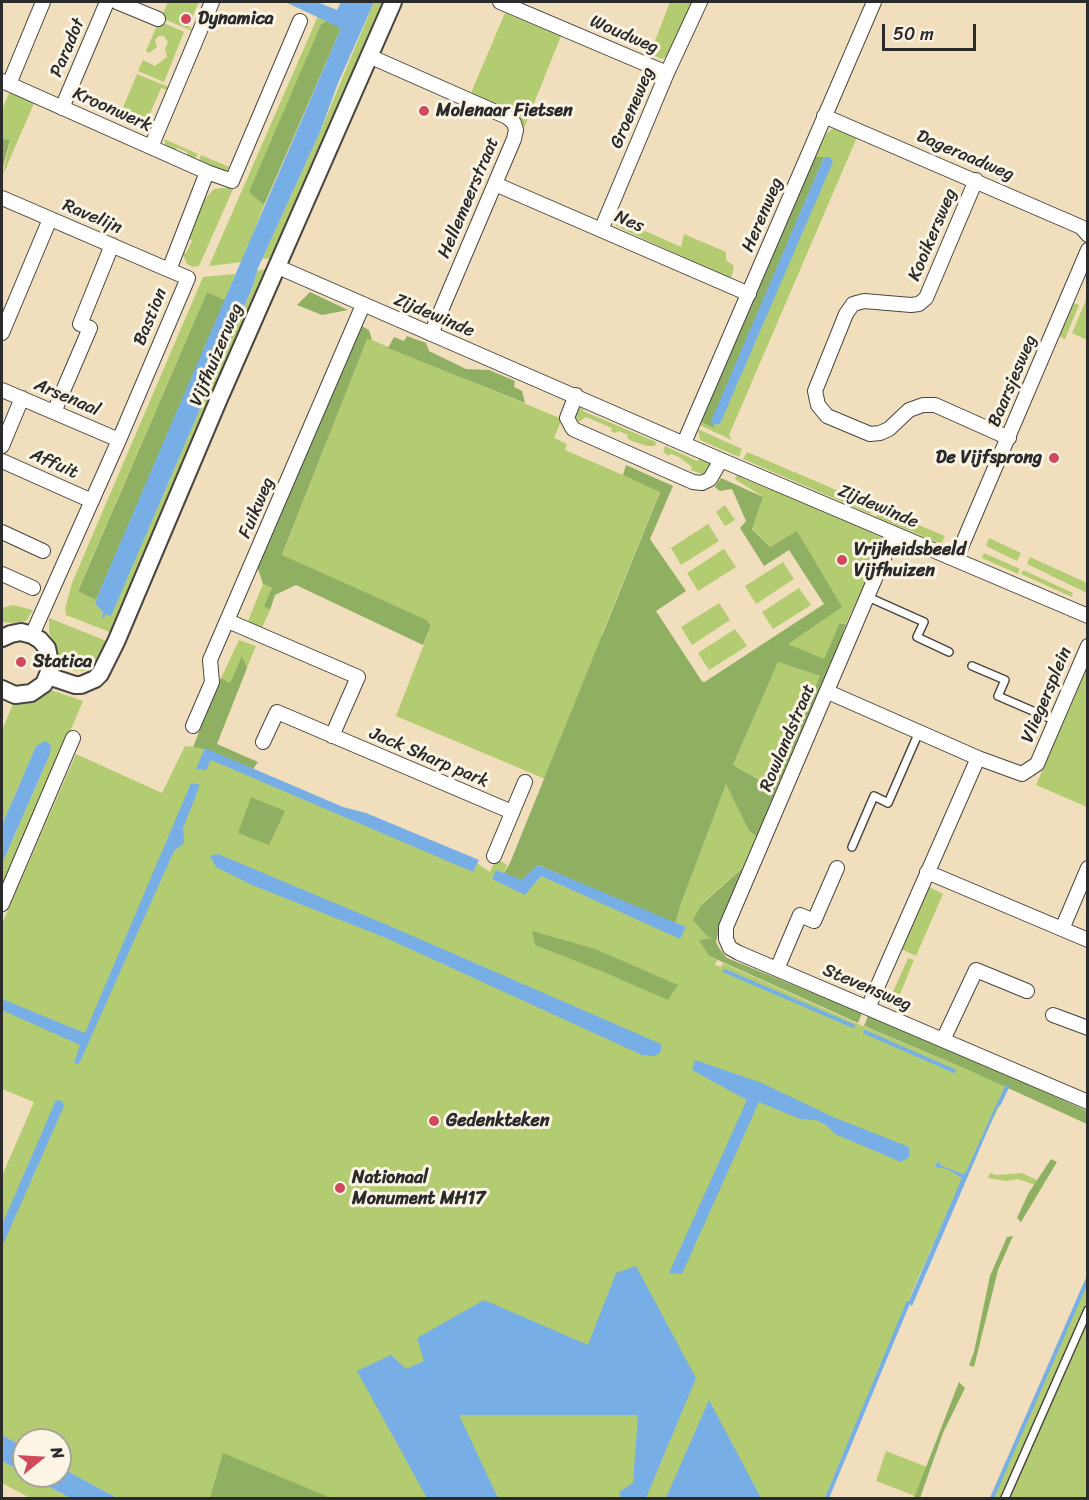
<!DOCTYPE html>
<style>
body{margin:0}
#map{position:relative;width:1089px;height:1500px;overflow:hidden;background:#f0debc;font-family:Sriracha,sans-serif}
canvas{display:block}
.frame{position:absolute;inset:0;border:3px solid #2b2b2b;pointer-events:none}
.north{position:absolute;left:12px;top:1428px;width:60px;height:60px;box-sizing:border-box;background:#fcf5e5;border:2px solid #a8a49b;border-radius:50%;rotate:72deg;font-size:16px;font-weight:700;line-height:24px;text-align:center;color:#2b2b2b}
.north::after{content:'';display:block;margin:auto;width:21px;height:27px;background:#d1495b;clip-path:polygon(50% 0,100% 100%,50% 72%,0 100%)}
.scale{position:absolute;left:882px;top:24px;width:94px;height:27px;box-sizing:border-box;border:3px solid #2b2b2b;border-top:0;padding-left:8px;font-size:18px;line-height:21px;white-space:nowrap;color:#2b2b2b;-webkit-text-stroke:4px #fcf5e5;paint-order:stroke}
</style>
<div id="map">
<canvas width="1089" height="1500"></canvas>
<div class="frame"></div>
<div class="north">N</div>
<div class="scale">50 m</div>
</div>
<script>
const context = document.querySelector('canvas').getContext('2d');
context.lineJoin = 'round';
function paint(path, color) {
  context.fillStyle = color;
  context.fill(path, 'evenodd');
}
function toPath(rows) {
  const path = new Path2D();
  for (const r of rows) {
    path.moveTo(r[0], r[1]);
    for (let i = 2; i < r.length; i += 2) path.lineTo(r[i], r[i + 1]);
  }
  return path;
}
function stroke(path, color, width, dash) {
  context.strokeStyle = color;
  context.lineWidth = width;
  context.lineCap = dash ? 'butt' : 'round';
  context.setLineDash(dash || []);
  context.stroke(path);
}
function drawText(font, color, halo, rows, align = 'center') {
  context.font = font + ' Sriracha,sans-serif';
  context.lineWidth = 6;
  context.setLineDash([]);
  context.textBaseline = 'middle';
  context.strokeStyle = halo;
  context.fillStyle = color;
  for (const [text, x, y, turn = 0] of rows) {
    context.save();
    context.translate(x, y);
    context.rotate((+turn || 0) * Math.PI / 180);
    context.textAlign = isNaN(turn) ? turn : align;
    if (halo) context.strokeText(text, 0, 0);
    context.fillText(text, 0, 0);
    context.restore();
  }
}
paint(toPath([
 [168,2,199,2,188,26,195,32,161,18],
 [374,2,383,2,272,258,262,259,320,132],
 [670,2,692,2,669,55,662,59,650,54],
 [505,13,561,36,524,128,519,113,471,93],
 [318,16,328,20,321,24,250,191,264,205,242,262,209,266],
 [159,21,184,32,164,82,138,71,143,60,155,66,167,57,165,49,168,42,164,36,159,36,155,40,157,47,149,53,146,51],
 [137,74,171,88,170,91,161,88,146,123,154,127,153,131,119,117],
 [10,91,35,101,2,177,10,141,2,139,2,110],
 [834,128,858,135,729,435,732,440,701,426,701,422,713,427,713,425,720,424,830,157,814,157,827,133],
 [164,139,198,154,195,159,187,156,187,152,177,148,175,150,166,146],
 [201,155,229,167,227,171,199,161],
 [234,187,199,266,193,267,187,264,182,252,186,253,192,241,188,238,202,202,214,189],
 [618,219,681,247,684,234,726,252,726,260,734,266,731,279,616,226],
 [265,269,269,276,112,633,66,615,65,609,72,583,203,277,235,274,225,300,207,292,78,590,96,600,104,617,106,614,111,615,253,287,257,271],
 [1086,300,1087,300,1087,340,1072,333],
 [1074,303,1079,305,1065,339,1059,336],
 [367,338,562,419,554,438,567,444,565,450,660,491,602,634,743,700,557,784,396,716,431,626,427,620,282,556],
 [576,407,583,409,583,411,656,442,655,446,647,446,632,441,627,438,628,435,619,431,615,433,611,431,612,428,586,417,579,422,574,415],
 [698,429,742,449,739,457,700,440],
 [665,446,697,461,702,458,713,464,704,475,691,470,692,467,679,457,671,454,668,456,663,451],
 [747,452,874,506,870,514,743,459],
 [739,472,744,479,881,533,883,539,879,553,846,624,839,624,824,660,787,644,841,607,797,532,770,547,752,528,763,497,735,479],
 [725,505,735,520,725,526,716,512],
 [880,509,945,536,941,544,876,517],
 [708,524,719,541,681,565,671,548],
 [989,538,1021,553,1017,561,986,546],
 [724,549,736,567,698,591,687,573],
 [984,553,1020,569,1018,574,982,558],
 [1030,557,1087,583,1087,593,1027,564],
 [783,562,794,579,756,604,745,586],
 [1023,570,1073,593,1072,597,1021,574],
 [263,584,272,588,265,606,270,610,262,628,248,621],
 [799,588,811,605,773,629,762,612],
 [719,603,730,620,692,645,681,627],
 [13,605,33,610,26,621,13,623,2,622,2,608],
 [49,618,109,642,94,667,88,671,75,671,62,664,49,632],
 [735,629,747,646,709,670,698,653],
 [239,640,256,646,247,668,242,657,230,683,221,678],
 [778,662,820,676,770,785,733,765],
 [1087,668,1087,807,1036,785],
 [48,689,83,701,2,892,2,864,50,754,51,745,36,746,2,825,2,730,14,702,32,701,43,696],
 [185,746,205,748,203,753,476,866,477,863,490,872,496,858,507,865,504,873,496,870,530,888,541,876,680,938,686,927,675,924,682,901,726,783,749,831,758,837,746,865,701,904,713,938,700,940,709,956,717,960,715,965,721,967,723,963,858,1024,1009,1087,961,1183,918,1278,825,1498,117,1498,60,1467,60,1440,24,1440,24,1447,2,1435,2,1176,34,1102,2,1089,2,924,76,754,162,793],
 [929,887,943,894,916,956,901,949],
 [908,958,914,960,900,994,893,992],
 [990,1173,997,1175,1022,1173,1037,1180,1035,1185,1018,1179,1006,1181,988,1178],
 [1087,1278,1087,1498,994,1498,1009,1461],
 [886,1451,927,1467,915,1496,876,1481],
 [2,1461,24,1473,24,1476,29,1476,70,1498,30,1498,2,1483]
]), '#b4cc71');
paint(toPath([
 [328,20,341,28,264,205,249,192,321,24],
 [2,139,10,140,2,171],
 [814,157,824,157,712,421,714,428,701,422,702,418],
 [207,292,225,300,96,600,78,591],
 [310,292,348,310,322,315,297,305],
 [358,324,369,330,372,340,367,339,282,555,427,620,431,626,423,645,296,585,275,595,270,610,264,606,272,588,263,584,257,566],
 [407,336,426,343,429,351,466,369,489,370,515,381,514,387,522,391,525,403,388,348,394,337,404,341],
 [626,465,673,486,650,539,686,591,656,611,703,683,824,604,789,550,764,566,740,528,746,521,732,489,720,491,715,487,721,478,763,497,752,529,770,547,797,531,842,607,788,644,824,659,839,624,846,624,826,678,758,837,749,831,726,784,682,901,675,924,538,865,522,881,504,873,510,863,660,492,623,475],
 [778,662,820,676,769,785,733,765],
 [242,656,247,668,217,744,258,762,253,769,204,749,193,747,221,678,230,683],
 [251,797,285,811,269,845,238,833],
 [746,865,721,921,716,942,719,948,727,958,862,1013,858,1023,709,956,699,940,712,938,707,936,693,920,701,905],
 [532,931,595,949,678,985,668,1000,599,970,535,945],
 [868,1016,999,1071,1087,1111,1087,1124,966,1069,864,1026],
 [1051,1159,1057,1162,1021,1222,1017,1218,1028,1194],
 [1013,1236,998,1270,974,1367,969,1365,974,1352,990,1276,1007,1237],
 [959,1382,965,1388,943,1433,920,1498,914,1498],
 [223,1453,331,1498,210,1498]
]), '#8fb063');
paint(toPath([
 [285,2,317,2,337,10,341,2,374,2,338,83,320,132,258,268,253,286,111,616,106,614,104,618,102,617,103,613,95,603,101,588,341,28],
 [824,157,830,157,833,162,720,424,713,425,711,421],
 [45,741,51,745,50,754,2,864,2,825,36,746],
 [205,748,343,807,366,813,479,860,473,872,211,760,206,770,196,769],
 [191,783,200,785,183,828,184,843,174,851,79,1064,74,1063,80,1045,2,1010,2,999,85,1033],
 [218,854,392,927,661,1044,661,1051,656,1056,642,1055,386,938,252,885,216,867,210,856],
 [538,865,686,927,680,939,541,876,525,895,492,879,496,870,522,880],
 [695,1060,762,1083,833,1117,909,1147,909,1157,901,1162,835,1134,826,1125,816,1120,800,1119,759,1102,682,1274,669,1273,747,1100,692,1070],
 [56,1100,62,1101,64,1106,2,1247,2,1225],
 [997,1103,999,1104,912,1306,908,1303,962,1178,947,1169,935,1167,938,1161,942,1166,963,1174,966,1172],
 [636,1266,696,1378,646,1498,621,1498,619,1492,633,1483,638,1415,459,1415,498,1498,427,1498,357,1371,391,1355,406,1369,424,1361,417,1338,484,1300,588,1345,616,1273],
 [709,1400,761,1498,666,1498],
 [2,1435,24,1447,24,1473,2,1461],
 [60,1467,117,1498,70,1498,29,1476,60,1476]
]), '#77aee6');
stroke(toPath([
 [725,971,853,1026],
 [865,1032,954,1071],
 [999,1104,1007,1087],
 [827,1498,908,1303],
 [992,1498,1088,1278]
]), '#77aee6', 4);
const service = toPath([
 [868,597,924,622,917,637,949,652],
 [972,666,1005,680,998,696,1056,721],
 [852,847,874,796,888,803,919,732],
 [1005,1498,1088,1310]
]);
const minor = toPath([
 [117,2,158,19],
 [500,2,667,73],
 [369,56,507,117,514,123,516,130,514,139,431,334],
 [2,81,207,172],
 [9,84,43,2],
 [62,108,107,2],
 [824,116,1081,227,1088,235],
 [151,147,212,2],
 [976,180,926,298,919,304,911,305,864,301,853,304,846,314,815,391,818,405,827,416,870,434,880,433,889,429,909,410,923,405,935,405,1009,438],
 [495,184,749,294],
 [2,198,169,270],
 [601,230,667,73,700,2],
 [278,267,721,460,1088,616],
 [2,333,50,219],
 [2,390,119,440],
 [576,395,567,418,573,429,693,482,702,483,710,479,721,460],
 [54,412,90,328,80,324,112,245],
 [684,443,874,2],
 [2,446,22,398],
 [2,461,92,501],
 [2,532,43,551],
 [894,534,726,927,726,939,730,948,739,953,1088,1102],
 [956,559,1088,250],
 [2,574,33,588],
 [228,621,358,677,332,736],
 [32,635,119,440,188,278,169,270,207,172,232,181,300,21],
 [828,692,978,758,1022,774,1037,764,1088,646],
 [193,726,212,682,210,660,363,305],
 [263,742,277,712,512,812],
 [494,856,525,782],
 [927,872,1088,940],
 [2,904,73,738],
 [1062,929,1088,868],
 [777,969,800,915,814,921,837,868],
 [868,1008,978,758],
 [1053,1015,1088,1028],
 [943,1040,976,970,1027,991]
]);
const tertiary = toPath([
 [2,638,11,634,21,632,32,635,40,640,47,648,51,667,44,684,31,693,15,695,2,689],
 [48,676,75,685,81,685,95,679,100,674,116,642,218,401,393,2]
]);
stroke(service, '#494641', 10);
stroke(minor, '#494641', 16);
stroke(tertiary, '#494641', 20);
stroke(service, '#fff', 7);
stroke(minor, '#fff', 14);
stroke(tertiary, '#fff', 16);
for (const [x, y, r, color] of [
 [186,19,6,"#d1495b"],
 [424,111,6,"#d1495b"],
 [1054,458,6,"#d1495b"],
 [842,560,6,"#d1495b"],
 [21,662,6,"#d1495b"],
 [434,1121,6,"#d1495b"],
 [340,1188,6,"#d1495b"]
]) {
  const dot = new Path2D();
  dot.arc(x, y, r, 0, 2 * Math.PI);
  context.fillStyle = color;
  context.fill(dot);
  stroke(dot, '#fcf5e5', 2);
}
drawText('bold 18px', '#2b2b2b', '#fcf5e5', [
 ["Dynamica",198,19],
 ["Molenaar Fietsen",436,111],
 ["De Vijfsprong",1042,458,"right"],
 ["Vrijheidsbeeld",854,550],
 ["Vijfhuizen",854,571],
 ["Statica",33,662],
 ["Gedenkteken",446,1121],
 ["Nationaal",352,1178],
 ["Monument MH17",352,1199]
], 'left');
drawText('18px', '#2b2b2b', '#fcf5e5', [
 ["Woudweg",624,35,23],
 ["Paradot",68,48,-67],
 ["Groeneweg",633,108,-67],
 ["Kroonwerk",112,110,24],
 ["Dageraadweg",965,156,23],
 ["Hellemeerstraat",469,198,-67],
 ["Herenweg",763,215,-67],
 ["Ravelijn",92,217,23],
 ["Nes",629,222,23],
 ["Kooikersweg",933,235,-67],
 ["Zijdewinde",434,316,23],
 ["Bastion",151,317,-67],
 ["Vijfhuizerweg",217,355,-67],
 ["Baarsjesweg",1013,381,-67],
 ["Arsenaal",67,398,23],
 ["Affuit",54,464,24],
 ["Zijdewinde",878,507,23],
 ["Fuikweg",257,508,-67],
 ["Vliegersplein",1047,695,-67],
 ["Rowlandstraat",788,738,-67],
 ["Jack Sharp park",429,758,23],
 ["Stevensweg",867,988,23]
]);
</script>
